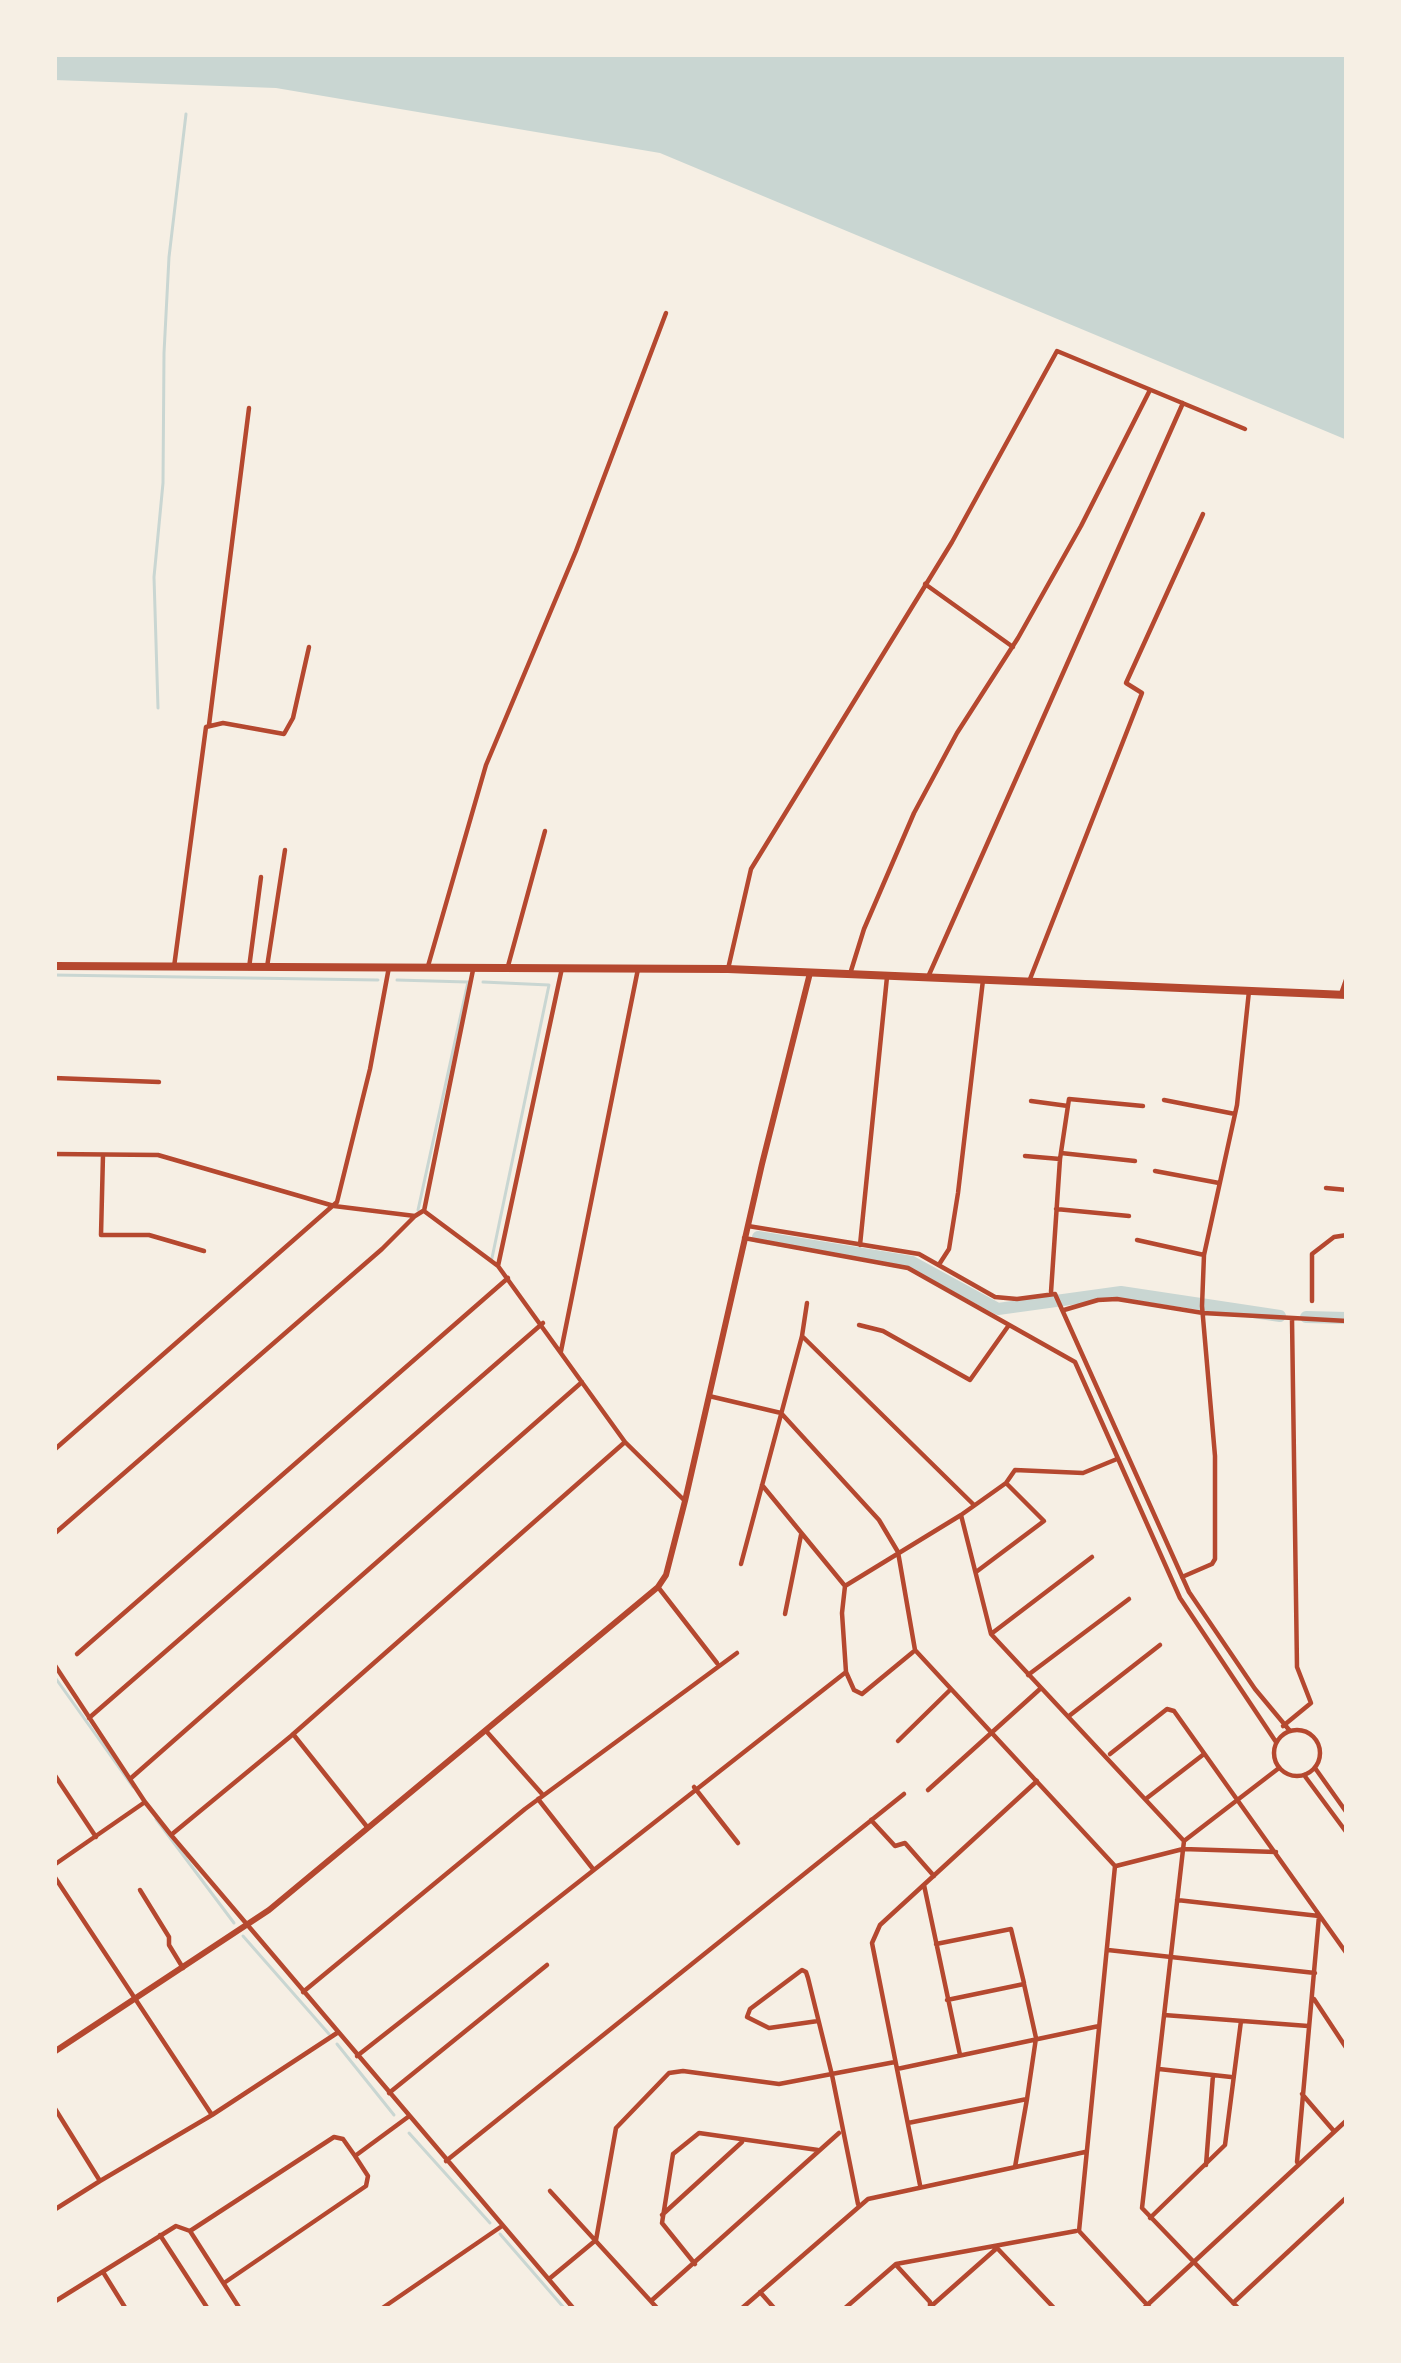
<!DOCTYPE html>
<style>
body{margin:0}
#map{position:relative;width:1401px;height:2363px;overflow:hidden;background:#f6efe4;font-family:Ubuntu,sans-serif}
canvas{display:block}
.frame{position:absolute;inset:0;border:57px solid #f6efe4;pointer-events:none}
</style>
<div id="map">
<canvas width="1401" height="2363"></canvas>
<div class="frame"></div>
</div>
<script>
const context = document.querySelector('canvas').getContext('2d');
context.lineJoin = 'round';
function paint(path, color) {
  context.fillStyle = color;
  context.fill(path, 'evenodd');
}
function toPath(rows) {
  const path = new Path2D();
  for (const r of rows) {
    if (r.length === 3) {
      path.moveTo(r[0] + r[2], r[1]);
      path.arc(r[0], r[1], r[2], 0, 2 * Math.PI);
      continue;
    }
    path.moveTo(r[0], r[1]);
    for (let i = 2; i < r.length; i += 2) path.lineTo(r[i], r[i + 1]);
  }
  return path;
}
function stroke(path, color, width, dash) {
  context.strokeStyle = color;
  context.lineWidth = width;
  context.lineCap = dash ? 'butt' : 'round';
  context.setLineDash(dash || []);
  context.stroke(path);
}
paint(toPath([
 [54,54,1347,54,1347,440,660,153,276,88,54,80]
]), '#c9d6d2');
stroke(toPath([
 [158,708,154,577,163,483,164,353,169,257,186,114],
 [54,975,378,980],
 [397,980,467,982],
 [483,982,549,985,492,1258],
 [418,1210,468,982],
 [54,1676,133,1787],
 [156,1819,234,1923],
 [243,1936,329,2034],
 [337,2044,394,2115],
 [409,2133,490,2223],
 [500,2234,565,2309]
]), '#c9d6d2', 3);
stroke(toPath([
 [758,1237,912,1262,998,1309,1121,1292,1280,1316],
 [1306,1317,1347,1318]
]), '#c9d6d2', 12);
stroke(toPath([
 [925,584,1013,647],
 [209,725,249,408],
 [428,966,486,765,576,551,666,313],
 [508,966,545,831],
 [174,967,206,727,223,723,284,734,293,718,309,647],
 [267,967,285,850],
 [249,968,261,877],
 [728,969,751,869,952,542,1057,351,1245,429],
 [850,974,864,929,914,813,957,733,1018,638,1081,526,1150,390],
 [928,977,1183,403],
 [1030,979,1142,693,1126,683,1203,514],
 [1341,994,1347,977],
 [54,1078,159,1082],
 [1164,1100,1235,1114],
 [1031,1101,1068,1106],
 [1061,1153,1135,1161],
 [54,1154,158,1155,334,1206,415,1216,423,1211],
 [103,1155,101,1235,149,1235,204,1251],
 [1025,1156,1060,1159],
 [1155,1171,1219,1183],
 [1326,1188,1347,1190],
 [1056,1209,1129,1216],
 [424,1211,498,1266,625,1442,685,1501],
 [424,1211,473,970],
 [748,1226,919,1254,995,1297,1017,1299,1055,1294,1189,1592,1255,1689,1290,1731],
 [744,1238,908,1268,1075,1362,1180,1598,1276,1742],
 [1137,1240,1204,1255],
 [860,1245,887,977],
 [940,1263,949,1249,958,1193,983,980],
 [498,1266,562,968],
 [1051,1292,1060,1159,1069,1099,1143,1106],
 [1312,1301,1312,1254,1334,1237,1347,1235],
 [1064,1310,1098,1300,1117,1299,1203,1313,1347,1321],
 [859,1325,883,1331,970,1380,1009,1325],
 [803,1337,974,1505],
 [561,1351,638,969],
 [709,1396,781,1413,879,1520,898,1552,915,1650,1115,1866,1079,2231,1151,2309],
 [54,1450,337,1202,370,1069,389,967],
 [762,1485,845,1586,842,1613,846,1672,854,1690,862,1694,913,1652],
 [961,1515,991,1634,1184,1841,1142,2208,1239,2309],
 [54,1534,382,1249,415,1216],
 [741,1564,802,1336,807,1303],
 [976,1572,1044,1521,1006,1483],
 [1182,1577,1212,1564,1215,1559,1215,1456,1202,1306,1204,1255,1237,1105,1249,991],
 [845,1586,961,1515,1006,1483,1015,1470,1083,1473,1117,1459],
 [658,1587,717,1663],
 [785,1614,801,1535],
 [991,1634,1092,1557],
 [77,1654,508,1278],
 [54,1664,145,1802,54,1865],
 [1028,1675,1129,1599],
 [1069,1716,1160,1645],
 [89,1718,543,1323],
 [1283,1726,1311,1703,1297,1667,1292,1319],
 [1297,1753,23],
 [487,1732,543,1795],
 [293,1734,368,1828],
 [898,1741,951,1689],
 [1110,1754,1167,1709,1174,1711,1347,1954],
 [1315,1768,1347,1813],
 [54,1774,96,1837],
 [1304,1775,1347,1833],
 [130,1779,582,1382],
 [694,1787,738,1843],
 [928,1790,1040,1689],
 [1147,1798,1204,1754],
 [538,1799,593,1869],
 [145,1802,171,1835],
 [871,1820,895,1846,905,1843,934,1876],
 [1184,1841,1279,1768],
 [1116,1866,1183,1849,1276,1852],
 [54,1876,212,2115],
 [924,1885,960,2055],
 [140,1890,169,1937,169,1945,183,1968],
 [1177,1900,1319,1916,1297,2162],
 [936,1944,1011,1929,1024,1983],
 [1108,1950,1315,1973],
 [303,1992,525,1809,737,1653],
 [1314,1999,1347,2049],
 [947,2000,1024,1984,1036,2038,1027,2099],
 [1164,2015,1308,2026],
 [818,2021,769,2028,747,2017,750,2009,802,1970,806,1972,808,1978,832,2075,858,2204],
 [357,2056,846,1672],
 [897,2069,1099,2026],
 [1159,2069,1231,2077],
 [389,2093,547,1965],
 [1302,2094,1333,2130],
 [54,2107,100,2181,212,2115,337,2033],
 [908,2123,1027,2099,1015,2167],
 [355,2156,408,2117],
 [446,2161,904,1794],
 [1206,2165,1213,2075],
 [920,2185,872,1943,880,1925,1037,1781],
 [550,2191,658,2309],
 [54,2210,100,2181],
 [662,2215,742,2142],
 [1150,2218,1225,2145,1241,2021],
 [190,2231,334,2137,343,2139,355,2156,368,2176,366,2186,224,2283],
 [160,2235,208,2309],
 [998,2249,1055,2309],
 [695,2264,662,2223,673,2154,699,2133,818,2150],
 [897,2266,930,2302,930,2307],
 [103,2272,126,2309],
 [549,2279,596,2240,616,2128,669,2073,683,2071,779,2084,895,2062],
 [760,2292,775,2309],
 [651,2301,839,2133],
 [54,2302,176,2226,190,2231,240,2309],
 [1233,2303,1347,2197],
 [381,2309,502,2226],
 [574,2309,171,1835,291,1736,625,1442],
 [741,2309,868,2199,1085,2152],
 [844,2309,896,2264,1076,2231],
 [928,2309,997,2248],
 [1143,2309,1347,2120]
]), '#b5482f', 4.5);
stroke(toPath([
 [54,2052,269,1910,658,1587,666,1575,685,1501,762,1164,810,973]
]), '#b5482f', 6);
stroke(toPath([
 [54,966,728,969,1347,995]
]), '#b5482f', 8);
</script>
